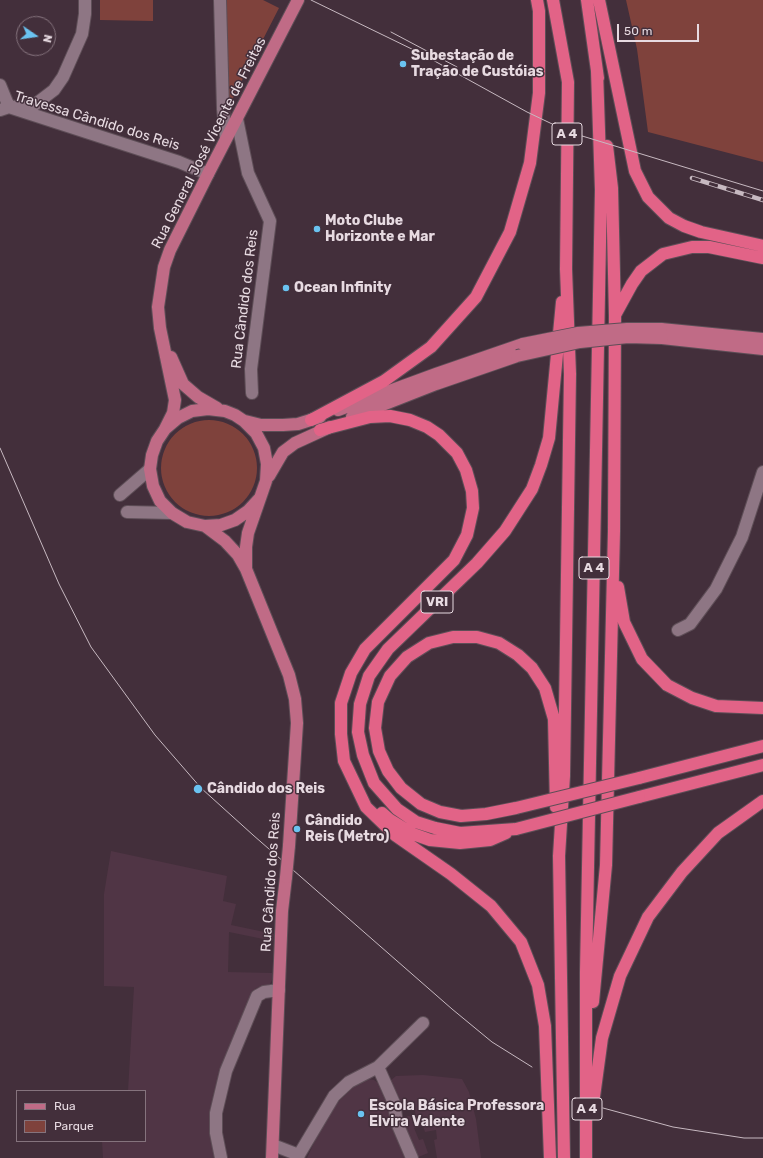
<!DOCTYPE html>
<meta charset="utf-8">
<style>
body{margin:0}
#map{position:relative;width:763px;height:1158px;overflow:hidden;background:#432f3b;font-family:Rubik,sans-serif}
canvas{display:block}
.legend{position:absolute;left:16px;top:1090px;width:130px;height:52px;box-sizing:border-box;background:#432f3b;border:1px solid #85737d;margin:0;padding:5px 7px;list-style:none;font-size:12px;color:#e7dae1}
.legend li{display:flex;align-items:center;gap:8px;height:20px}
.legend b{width:20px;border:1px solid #85737d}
.north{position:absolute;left:16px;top:16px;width:40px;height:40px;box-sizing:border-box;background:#432f3b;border:1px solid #85737d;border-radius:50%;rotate:103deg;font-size:11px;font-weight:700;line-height:16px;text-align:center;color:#e7dae1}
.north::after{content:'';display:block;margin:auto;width:14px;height:18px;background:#6ac3f1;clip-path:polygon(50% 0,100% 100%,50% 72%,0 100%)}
.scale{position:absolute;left:617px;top:24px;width:82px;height:18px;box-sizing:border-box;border:2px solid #e7dae1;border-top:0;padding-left:5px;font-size:12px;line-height:14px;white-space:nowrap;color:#e7dae1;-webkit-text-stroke:3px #432f3b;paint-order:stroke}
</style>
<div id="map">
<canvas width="763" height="1158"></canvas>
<ul class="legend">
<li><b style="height:5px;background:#c06b86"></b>Rua</li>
<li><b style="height:11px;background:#7f423c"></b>Parque</li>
</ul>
<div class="north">N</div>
<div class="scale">50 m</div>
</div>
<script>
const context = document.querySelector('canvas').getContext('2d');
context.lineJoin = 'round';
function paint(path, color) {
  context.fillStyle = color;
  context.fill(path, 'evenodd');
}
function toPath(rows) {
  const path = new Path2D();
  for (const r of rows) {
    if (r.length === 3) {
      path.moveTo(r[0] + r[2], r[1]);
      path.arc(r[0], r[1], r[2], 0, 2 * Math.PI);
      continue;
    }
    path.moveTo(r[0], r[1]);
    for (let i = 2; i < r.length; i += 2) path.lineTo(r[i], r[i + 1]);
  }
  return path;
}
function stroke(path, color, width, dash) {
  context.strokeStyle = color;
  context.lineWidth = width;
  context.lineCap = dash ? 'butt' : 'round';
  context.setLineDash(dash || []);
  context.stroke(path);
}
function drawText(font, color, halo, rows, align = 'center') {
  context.font = font + ' Rubik,sans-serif';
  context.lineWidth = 3;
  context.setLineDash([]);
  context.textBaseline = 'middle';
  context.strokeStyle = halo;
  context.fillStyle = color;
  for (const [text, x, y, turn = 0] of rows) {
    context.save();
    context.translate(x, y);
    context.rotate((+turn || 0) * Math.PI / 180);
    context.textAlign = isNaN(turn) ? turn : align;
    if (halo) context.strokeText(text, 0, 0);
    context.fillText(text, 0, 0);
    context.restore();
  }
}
paint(toPath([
 [111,851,227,876,223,901,236,904,231,925,274,934,273,941,229,932,228,972,272,973,273,978,269,986,256,988,227,1065,217,1158,103,1158,102,1141,145,1141,145,1091,128,1091,134,987,104,986,104,894],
 [423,1075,462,1079,469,1092,476,1119,481,1158,437,1158,434,1140,437,1139,436,1130,425,1132,423,1126,414,1128,419,1140,423,1139,428,1153,416,1158,397,1122,408,1116,416,1118,414,1105,404,1106,390,1081,396,1076],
 [368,1079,374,1080,380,1084,408,1158,307,1158,323,1123,340,1100,356,1084]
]), '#503545');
paint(toPath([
 [100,0,153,0,153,21,100,20],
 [224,0,263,0,279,8,232,100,228,100],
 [626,0,763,0,763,162,648,132,637,49],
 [209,468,48]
]), '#7f423c');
const minor = toPath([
 [220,0,223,109,226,138],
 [0,85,9,107,33,106,54,90,63,77,82,34,85,14,85,0],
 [0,110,9,107,179,162,208,174],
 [237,119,248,173,270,221,251,369,252,393],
 [120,495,150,469],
 [127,512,172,513],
 [678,630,690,624,716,589,742,537,763,472],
 [378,1067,394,1103,397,1123,412,1158],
 [273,1145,299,1155],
 [221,1158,216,1133,216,1113,226,1071,257,996,264,992,279,990],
 [297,1158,334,1096,349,1082,378,1067,423,1023]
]);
const major = toPath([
 [661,329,763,339],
 [662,338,763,349],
 [171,357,183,384,198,397,217,408],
 [338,410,436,374,523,344],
 [352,417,436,384,517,356],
 [245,421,261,425,283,425,298,424,320,417],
 [165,429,173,413,175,400,160,328,158,307,164,267,170,250,208,174,298,0],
 [269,476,283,452,295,443,330,427],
 [205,526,225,541,238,555,246,569,289,675,295,699,297,723,289,846],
 [246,569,246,547,248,533,266,481,267,464,264,448,256,433,244,421,235,415,225,411,208,409,192,411,178,418,165,429,157,441,152,455,150,469,153,486,160,501,172,513,187,522,205,526,221,525,235,520,248,511,259,499],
 [272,1158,282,911,286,877]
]);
const highway = toPath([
 [553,0,568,82,566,269,570,374,564,776,559,856,564,1158],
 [587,0,598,78],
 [599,0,635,171,648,197,669,218,684,226,701,232,763,246],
 [615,315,632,284,641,271,663,254,692,247,709,247,763,258],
 [311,420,384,381,431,347,476,297,510,232,530,163,539,93,539,11,537,0],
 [320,430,370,417,390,416,410,420,427,427,439,435,457,453,466,470,472,491,473,508,467,535,454,560,365,649,351,673,341,703,341,734,344,761,366,807,395,835,451,874,491,906,521,942,538,985,545,1026,550,1158],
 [618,587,624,622,642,659,667,685,692,698,716,706,763,708],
 [639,778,763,746],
 [639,797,763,765],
 [516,808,486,814,461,816,440,812,421,804,401,788,388,771,379,751,375,728,378,702,390,676,407,657,429,643,453,637,477,637,499,643,518,655,532,668,545,688,554,719,556,807],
 [382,813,390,820,413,834,430,840,460,843,490,840,506,833],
 [516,829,460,833,435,828,416,822,397,809,374,783,363,755,358,732,360,704,369,676,388,649,477,563,505,531,532,489,541,465,549,438,562,302],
 [593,1002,606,865,614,531,615,316,612,188,607,146],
 [593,1104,602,1038,620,976,648,917,682,872,718,833,763,801],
 [586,1158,586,972,601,190,597,71]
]);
stroke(minor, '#5e4e57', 14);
stroke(major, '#5e4e57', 14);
stroke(highway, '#5e4e57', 14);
stroke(minor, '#8e7684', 12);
stroke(major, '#c06b86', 12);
stroke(highway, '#e26387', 12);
stroke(toPath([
 [311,0,420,53,527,112,569,132,763,191],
 [391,32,457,67],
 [0,448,59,584,91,647,155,735,201,788,253,835,452,1009,492,1042,532,1067],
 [603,1108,673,1127,744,1138,763,1138]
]), '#c7b9c1', 1);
const rail = toPath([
 [692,178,763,200]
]);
stroke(rail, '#c7b9c1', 4.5);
stroke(rail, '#432f3b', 3, [9]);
const majorBridge = toPath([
 [523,344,578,333,627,329,661,329],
 [517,356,580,342,628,337,662,338],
 [286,877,289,846]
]);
const highwayBridge = toPath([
 [516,808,639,778],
 [516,829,639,797]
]);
stroke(majorBridge, '#5e4e57', 14, []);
stroke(highwayBridge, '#5e4e57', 14, []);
stroke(majorBridge, '#c06b86', 12);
stroke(highwayBridge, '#e26387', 12);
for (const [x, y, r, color] of [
 [403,64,4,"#6ac3f1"],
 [317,229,4,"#6ac3f1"],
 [286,288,4,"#6ac3f1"],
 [198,789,5,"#6ac3f1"],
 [297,829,4,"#6ac3f1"],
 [361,1114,4,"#6ac3f1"]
]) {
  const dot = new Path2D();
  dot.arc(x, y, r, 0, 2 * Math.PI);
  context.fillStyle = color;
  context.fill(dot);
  stroke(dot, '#432f3b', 1.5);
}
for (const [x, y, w] of [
 [567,134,30],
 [594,568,30],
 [437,602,32],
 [587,1109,30]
]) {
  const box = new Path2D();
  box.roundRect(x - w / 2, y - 11, w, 22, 3);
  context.fillStyle = '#432f3b';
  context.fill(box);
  stroke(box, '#e7dae1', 1);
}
drawText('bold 13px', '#e7dae1', null, [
 ["A 4",567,134],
 ["A 4",594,568],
 ["VRI",437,602],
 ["A 4",587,1109]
]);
drawText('bold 14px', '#e7dae1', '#432f3b', [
 ["Subestação de",411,56],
 ["Tração de Custóias",411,72],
 ["Moto Clube",325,221],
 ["Horizonte e Mar",325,237],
 ["Ocean Infinity",294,288],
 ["Cândido dos Reis",207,789],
 ["Cândido",305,821],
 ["Reis (Metro)",305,837],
 ["Escola Básica Professora",369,1106],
 ["Elvira Valente",369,1122]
], 'left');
drawText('14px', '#e7dae1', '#432f3b', [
 ["Travessa Cândido dos Reis",97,121,17],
 ["Rua General José Vicente de Freitas",209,143,-63],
 ["Rua Cândido dos Reis",245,299,-83],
 ["Rua Cândido dos Reis",271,882,-86]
]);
</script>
